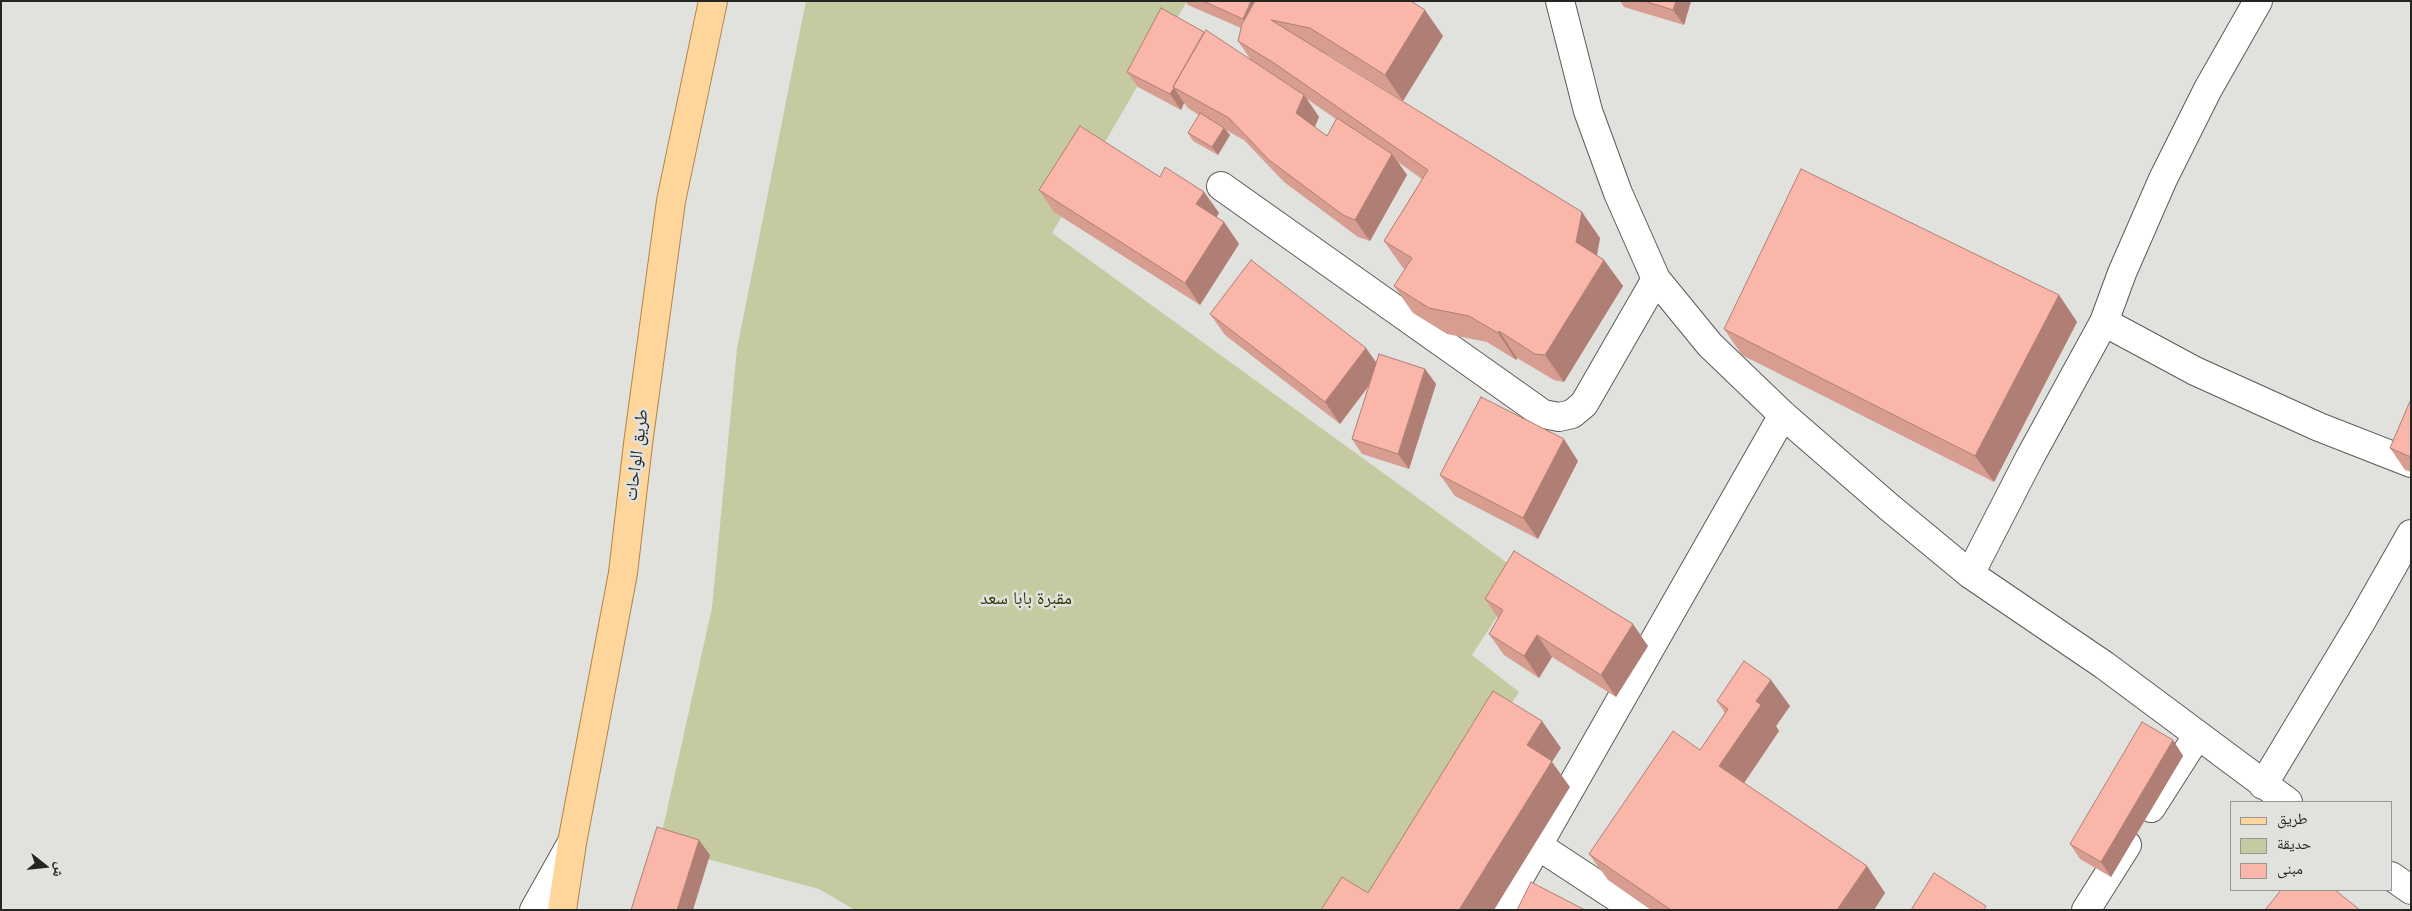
<!DOCTYPE html>
<meta charset="utf-8">
<style>
body{margin:0}
#map{position:relative;width:2412px;height:911px;overflow:hidden;background:#e1e1dd;font-family:Helvetica,"Noto Naskh Arabic",sans-serif}
canvas{display:block}
.frame{position:absolute;inset:0;border:2px solid #252524;pointer-events:none}
.legend{position:absolute;left:2230px;top:801px;width:162px;height:90px;box-sizing:border-box;background:#e1e1dd;border:1px solid #969693;margin:0;padding:6px 9px;list-style:none;font-size:15px;color:#252524}
.legend li{display:flex;align-items:center;gap:10px;height:25px}
.legend b{width:25px;border:1px solid #969693}
.north{position:absolute;left:20px;top:841px;width:50px;height:50px;-webkit-text-stroke:4px #e1e1dd;paint-order:stroke;rotate:106deg;font-size:14px;font-weight:700;line-height:20px;text-align:center;color:#252524}
.north::after{content:'';display:block;margin:auto;width:18px;height:22px;background:#252524;clip-path:polygon(50% 0,100% 100%,50% 72%,0 100%)}
</style>
<div id="map">
<canvas width="2412" height="911"></canvas>
<div class="frame"></div>
<ul class="legend">
<li><b style="height:6px;background:#fed59a"></b>طريق</li>
<li><b style="height:14px;background:#c6caa1"></b>حديقة</li>
<li><b style="height:14px;background:#fab6a8"></b>مبنى</li>
</ul>
<div class="north">ش</div>
</div>
<script>
const context = document.querySelector('canvas').getContext('2d');
context.lineJoin = 'round';
function paint(path, color) {
  context.fillStyle = color;
  context.fill(path, 'evenodd');
}
function toPath(rows) {
  const path = new Path2D();
  for (const r of rows) {
    path.moveTo(r[0], r[1]);
    for (let i = 2; i < r.length; i += 2) path.lineTo(r[i], r[i + 1]);
  }
  return path;
}
function stroke(path, color, width, dash) {
  context.strokeStyle = color;
  context.lineWidth = width;
  context.lineCap = dash ? 'butt' : 'round';
  context.setLineDash(dash || []);
  context.stroke(path);
}
function drawText(font, color, halo, rows, align = 'center') {
  context.font = font + ' Helvetica,"Noto Naskh Arabic",sans-serif';
  context.lineWidth = 5;
  context.setLineDash([]);
  context.textBaseline = 'middle';
  context.strokeStyle = halo;
  context.fillStyle = color;
  for (const [text, x, y, turn = 0] of rows) {
    context.save();
    context.translate(x, y);
    context.rotate((+turn || 0) * Math.PI / 180);
    context.textAlign = isNaN(turn) ? turn : align;
    if (halo) context.strokeText(text, 0, 0);
    context.fillText(text, 0, 0);
    context.restore();
  }
}
paint(toPath([
 [806,1,1187,1,1052,233,1524,575,1472,655,1519,692,1377,910,855,910,819,889,659,846,712,608,737,349]
]), '#c6caa1');
const street = toPath([
 [1560,1,1588,111,1618,193,1656,279,1710,345,1783,415,1889,507,1970,574,2104,665,2288,802],
 [1221,186,1543,414,1559,417,1572,414,1584,404,1656,279],
 [2104,322,2195,371,2319,427,2411,463],
 [1970,574,2029,459,2104,322,2122,273,2163,179,2208,89,2258,1],
 [2263,785,2361,622,2411,534],
 [2151,808,2197,736],
 [1537,845,1636,910],
 [2391,876,2411,890],
 [534,910,571,844],
 [1501,910,1783,415],
 [2086,910,2127,845]
]);
const primary = toPath([
 [562,910,572,843,623,573,638,444,671,201,713,1]
]);
stroke(street, '#5b5b58', 30);
stroke(primary, '#b18545', 30);
stroke(street, '#fff', 28);
stroke(primary, '#fed59a', 28);
paint(toPath([
 [1185,1,1411,1,1443,36,1403,101,1329,55,1325,54,1600,238,1597,255,1604,260,1623,286,1564,382,1554,380,1517,358,1516,360,1487,342,1447,334,1413,313,1394,286,1405,269,1403,268,1384,241,1422,179,1398,162,1407,175,1370,241,1358,237,1284,182,1244,140,1226,130,1230,135,1218,155,1193,141,1188,133,1199,115,1188,108,1184,103,1181,110,1138,87,1127,72,1251,60,1238,41,1241,28,1188,5],
 [1307,99,1336,119,1327,136,1315,127,1319,117],
 [1620,1,1691,1,1684,25,1624,7],
 [1160,177,1204,192,1219,213,1216,217,1224,222,1239,244,1200,305,1054,212,1039,190],
 [2059,295,2077,322,1994,482,1742,355,1724,329],
 [1210,314,1376,362,1425,369,1436,384,1409,469,1362,454,1352,439,1369,386,1340,424,1225,335],
 [2411,399,2411,472,2405,470,2390,448],
 [1578,461,1538,539,1455,496,1440,475],
 [1485,599,1648,646,1616,697,1552,657,1539,678,1504,655,1489,634,1498,618],
 [1717,701,1790,706,1776,726,1779,731,1744,783,1867,866,1885,893,1874,910,1651,910,1608,880,1589,854,1700,750,1725,713],
 [2173,740,2183,756,2111,877,2080,859,2070,844]
]), '#d79d90');
paint(toPath([
 [1251,1,1268,1,1254,34,1243,19],
 [1676,1,1691,1,1684,25,1673,10],
 [1425,10,1443,36,1403,101,1385,75],
 [1174,88,1184,103,1181,110,1170,94],
 [1304,95,1319,117,1311,135,1296,113],
 [1224,128,1230,135,1218,155,1212,147],
 [1392,154,1407,175,1370,241,1355,220],
 [1204,192,1219,213,1211,226,1196,204],
 [1582,212,1600,238,1594,269,1576,242],
 [1224,222,1239,244,1200,305,1185,283],
 [1604,260,1623,286,1564,382,1545,355],
 [2059,295,2077,322,1994,482,1975,456],
 [1499,331,1517,358,1516,360,1498,333],
 [1366,348,1381,369,1340,424,1325,402],
 [1425,369,1436,384,1409,469,1398,454],
 [1564,439,1578,461,1538,539,1523,518],
 [1633,624,1648,646,1616,697,1601,675],
 [1537,635,1552,657,1539,678,1524,656],
 [1771,680,1790,706,1776,726,1779,731,1738,792,1719,766,1756,701],
 [1542,721,1561,748,1552,762,1570,787,1494,910,1459,910,1527,745],
 [2173,740,2183,756,2111,877,2101,862],
 [699,840,710,855,693,910,677,910],
 [1867,866,1885,893,1874,910,1837,910]
]), '#af7f76');
const building = toPath([
 [1203,1,1251,1,1243,19,1203,1],
 [1255,1,1411,1,1425,10,1385,75,1310,28,1271,20,1582,212,1576,242,1604,260,1545,355,1535,354,1499,331,1498,333,1469,316,1429,308,1394,286,1412,258,1384,241,1428,170,1274,63,1238,41,1242,24,1255,1],
 [1644,1,1676,1,1673,10,1644,1],
 [1161,8,1204,32,1173,87,1174,88,1170,94,1127,72,1161,8],
 [1206,30,1304,95,1296,113,1327,136,1337,118,1392,154,1355,220,1343,215,1269,160,1229,118,1173,87,1206,30],
 [1200,113,1224,128,1212,147,1188,133,1200,113],
 [1080,126,1160,177,1165,167,1204,192,1196,204,1224,222,1185,283,1039,190,1080,126],
 [1801,169,2059,295,1975,456,1724,329,1801,169],
 [1251,260,1366,348,1325,402,1210,314,1251,260],
 [1379,354,1425,369,1398,454,1352,439,1379,354],
 [1481,397,1564,439,1523,518,1440,475,1481,397],
 [2411,399,2411,457,2390,448,2411,399],
 [1514,551,1633,624,1601,675,1537,635,1524,656,1489,634,1503,610,1485,599,1514,551],
 [1744,661,1771,680,1756,701,1761,705,1719,766,1867,866,1837,910,1671,910,1589,854,1673,731,1700,750,1728,709,1717,701,1744,661],
 [1493,691,1542,721,1527,745,1552,761,1459,910,1321,910,1342,877,1368,893,1493,691],
 [2142,722,2173,740,2101,862,2070,844,2142,722],
 [657,827,699,840,677,910,631,910,657,827],
 [1934,873,1986,906,1984,910,1911,910,1934,873],
 [1531,882,1585,910,1517,910,1531,882],
 [2281,890,2335,890,2360,910,2265,910,2281,890]
]);
paint(building, '#fab6a8');
stroke(building, '#af7f76', 1);
drawText('18px', '#252524', '#e1e1dd', [
 ["طريق الواحات",637,455,-83]
]);
drawText('18px', '#333604', '#e1e1dd', [
 ["مقبرة بابا سعد",1026,599]
]);
</script>
